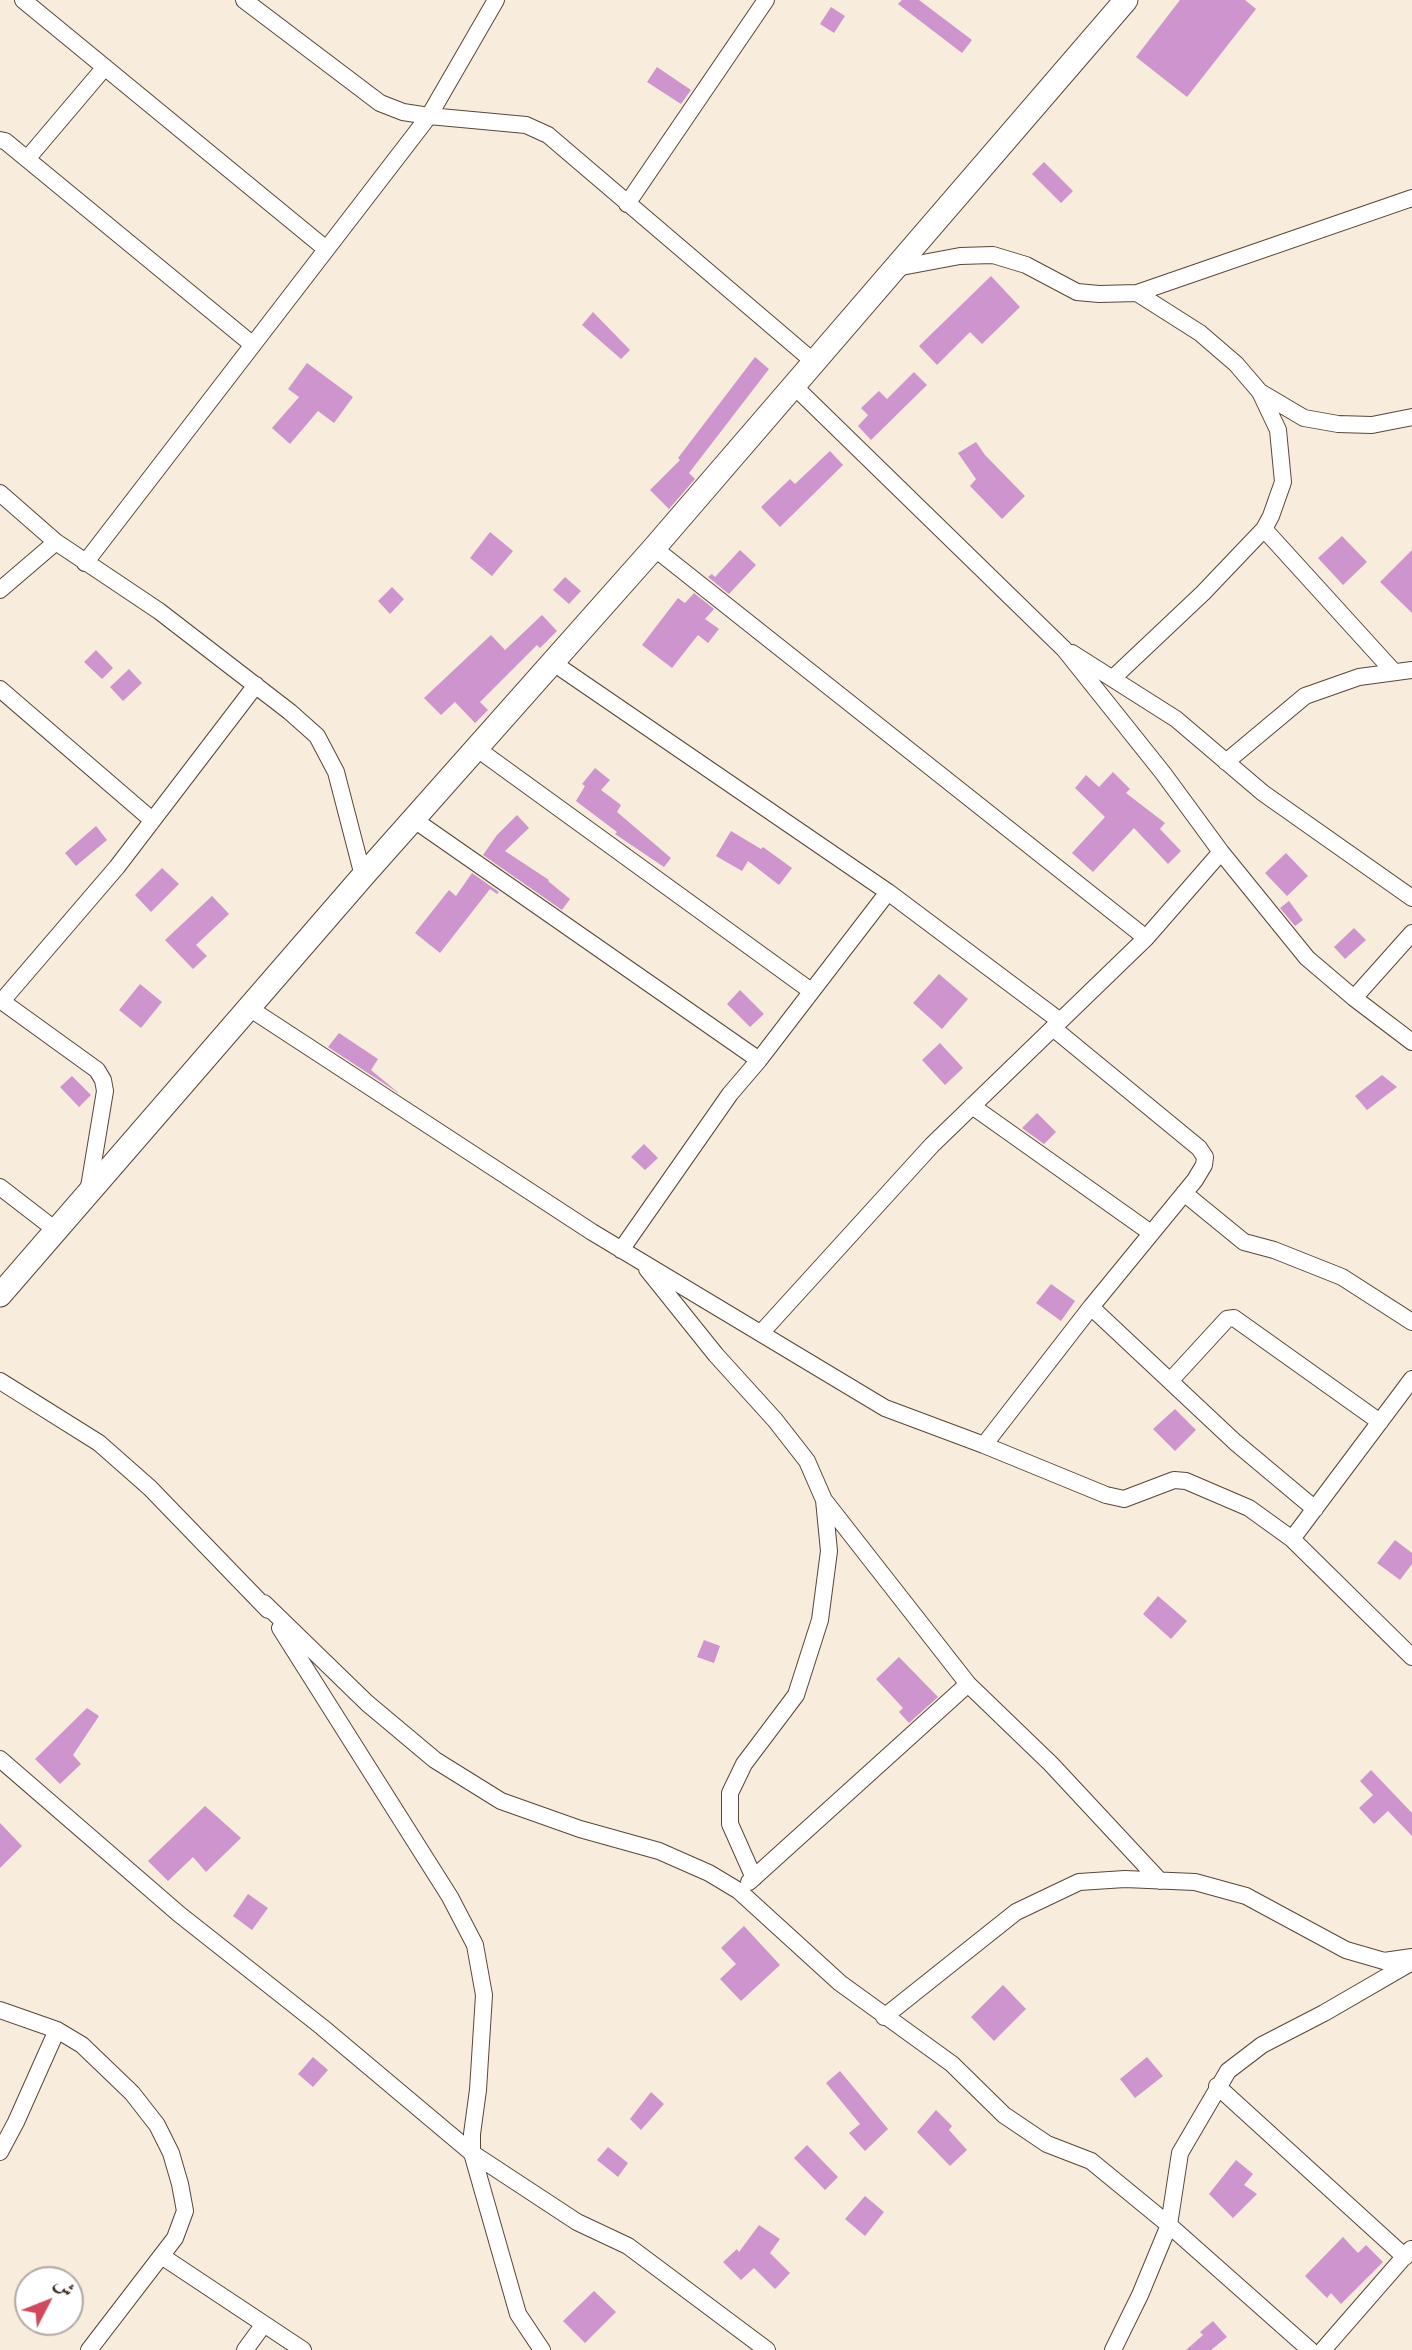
<!DOCTYPE html>
<meta charset="utf-8">
<style>
body{margin:0}
#map{position:relative;width:1412px;height:2350px;overflow:hidden;background:#f8ecdc;font-family:"Old Standard TT",Amiri,serif}
canvas{display:block}
.north{position:absolute;left:14px;top:2266px;width:70px;height:70px;box-sizing:border-box;background:#fff;border:2px solid #b1aaa5;border-radius:50%;rotate:48deg;font-size:19px;font-weight:700;line-height:28px;text-align:center;color:#3b2a1e}
.north::after{content:'';display:block;margin:auto;width:24px;height:32px;background:#d1495b;clip-path:polygon(50% 0,100% 100%,50% 72%,0 100%)}
</style>
<div id="map">
<canvas width="1412" height="2350"></canvas>
<div class="north">ش</div>
</div>
<script>
const context = document.querySelector('canvas').getContext('2d');
context.lineJoin = 'round';
function paint(path, color) {
  context.fillStyle = color;
  context.fill(path, 'evenodd');
}
function toPath(rows) {
  const path = new Path2D();
  for (const r of rows) {
    path.moveTo(r[0], r[1]);
    for (let i = 2; i < r.length; i += 2) path.lineTo(r[i], r[i + 1]);
  }
  return path;
}
function stroke(path, color, width, dash) {
  context.strokeStyle = color;
  context.lineWidth = width;
  context.lineCap = dash ? 'butt' : 'round';
  context.setLineDash(dash || []);
  context.stroke(path);
}
paint(toPath([
 [902,0,919,0,972,40,962,53,898,4],
 [1180,0,1245,0,1256,9,1187,97,1136,57],
 [831,7,845,16,834,33,820,24],
 [657,67,691,90,681,104,647,82],
 [1044,162,1073,191,1061,203,1032,174],
 [991,276,1020,307,982,344,970,332,937,365,919,346],
 [593,312,630,350,621,359,582,325],
 [755,357,769,369,689,473,695,479,669,509,650,490,680,460,678,458],
 [307,363,353,397,334,423,318,411,290,444,272,428,299,397,288,389],
 [914,372,927,385,871,440,858,426,868,415,861,408,879,391,887,399],
 [976,442,985,455,1025,496,1002,519,970,486,976,479,958,453],
 [830,451,843,465,780,527,761,507,790,479,795,484],
 [490,532,513,551,492,576,470,558],
 [1342,536,1367,562,1343,585,1318,558],
 [740,550,756,565,729,594,708,577,712,574,715,577],
 [1412,550,1412,613,1380,582],
 [565,577,581,591,569,604,553,590],
 [392,587,404,599,390,614,378,601],
 [694,593,714,609,705,619,719,629,708,643,698,635,672,668,642,645,678,598,685,603],
 [542,615,557,631,540,648,537,645,480,702,488,710,475,723,455,702,441,715,424,698,491,635,505,650],
 [96,650,113,668,102,679,84,662],
 [129,669,142,683,123,701,110,687],
 [595,768,610,780,601,790,621,805,617,812,671,858,664,867,615,834,617,832,576,801,585,786,582,784],
 [1113,772,1130,789,1126,793,1165,823,1160,829,1181,851,1168,864,1134,828,1093,872,1072,853,1105,817,1075,788,1086,775,1099,787],
 [517,815,529,828,505,851,549,880,548,881,570,899,562,910,483,855,497,835],
 [96,826,107,840,76,866,65,853],
 [731,831,761,849,763,847,792,868,779,885,748,861,742,871,716,856],
 [1286,853,1308,876,1287,896,1265,873],
 [162,868,179,884,151,912,135,895],
 [472,873,499,892,497,894,490,889,440,953,415,933,449,890,456,896],
 [212,896,229,914,196,945,207,956,193,969,165,940],
 [1289,901,1303,920,1295,926,1280,908],
 [1354,928,1366,940,1345,959,1334,947],
 [939,974,968,999,942,1029,913,1003],
 [140,984,162,1002,141,1028,119,1010],
 [740,990,764,1014,750,1027,727,1004],
 [339,1033,378,1059,371,1070,400,1094,328,1047],
 [940,1043,963,1068,945,1085,922,1060],
 [1382,1075,1397,1087,1367,1110,1355,1096],
 [72,1076,91,1095,79,1107,60,1087],
 [1037,1113,1056,1132,1044,1144,1022,1128],
 [644,1144,658,1158,645,1170,631,1157],
 [1051,1284,1075,1301,1061,1321,1036,1303],
 [1175,1409,1196,1430,1175,1451,1153,1429],
 [1395,1540,1412,1553,1412,1564,1400,1580,1377,1563],
 [1158,1596,1187,1621,1171,1639,1143,1614],
 [704,1640,720,1646,714,1663,697,1657],
 [899,1657,938,1697,909,1723,899,1712,903,1708,876,1679],
 [87,1708,99,1716,73,1755,81,1764,60,1784,35,1759],
 [1371,1770,1412,1813,1412,1836,1388,1811,1374,1824,1359,1808,1373,1795,1360,1781],
 [205,1806,241,1838,206,1872,193,1857,168,1881,148,1861],
 [0,1823,22,1846,0,1868],
 [248,1894,268,1908,252,1930,233,1916],
 [744,1926,780,1965,741,2001,720,1979,736,1964,721,1948],
 [1003,1985,1026,2009,994,2041,971,2017],
 [313,2057,328,2070,313,2087,298,2074],
 [1147,2057,1163,2076,1135,2098,1120,2079],
 [840,2071,888,2129,865,2151,849,2133,860,2124,826,2083],
 [651,2092,664,2104,641,2130,630,2119],
 [936,2110,952,2126,949,2130,967,2150,950,2166,917,2132],
 [807,2145,838,2177,825,2190,794,2158],
 [608,2147,628,2163,618,2177,597,2160],
 [1236,2160,1253,2174,1244,2185,1257,2194,1233,2218,1209,2194],
 [865,2196,884,2212,865,2236,845,2219],
 [759,2225,780,2239,770,2253,790,2273,775,2289,754,2268,741,2280,723,2262,737,2249,739,2252],
 [1343,2237,1358,2253,1366,2245,1383,2262,1341,2304,1331,2293,1327,2298,1305,2276],
 [594,2291,616,2312,585,2343,563,2321],
 [1213,2321,1227,2337,1211,2350,1186,2350,1203,2335,1200,2332]
]), '#ce94cd');
const street = toPath([
 [23,0,326,249],
 [244,0,380,103,403,112,429,116,526,125,548,135,814,362],
 [0,140,5,141,253,345],
 [27,159,105,67],
 [627,204,766,0],
 [896,268,960,256,993,255,1026,265,1077,292,1099,294,1137,293,1412,198],
 [795,387,1064,649,1163,773,1221,852,1307,958,1354,998,1412,1042],
 [1260,392,1304,418,1338,424,1372,425,1412,417],
 [0,493,56,542,159,611,290,712,317,736,336,772,363,876],
 [1264,529,1394,672],
 [654,548,1146,938],
 [85,563,429,116,496,0],
 [0,590,56,542],
 [1072,653,1176,719,1263,793,1412,898],
 [552,662,888,892,1060,1021],
 [1113,678,1203,593,1264,529,1271,516,1283,482,1278,430,1260,392,1236,364,1200,333,1137,293],
 [0,689,152,820],
 [476,748,811,991],
 [1226,762,1305,696,1359,677,1412,670],
 [413,819,759,1060],
 [1354,998,1412,933],
 [0,1000,97,1070,103,1080,105,1091,88,1193],
 [2,1001,117,867,256,685],
 [249,1008,592,1232,885,1408,984,1445,1106,1495,1124,1499,1174,1480,1186,1481,1249,1508,1292,1539,1412,1657],
 [972,1106,1151,1233],
 [0,1187,57,1231],
 [1184,1193,1244,1242,1274,1250,1342,1277,1412,1322],
 [621,1250,730,1094,759,1060,888,892],
 [647,1269,716,1355,775,1420,807,1461,824,1500,829,1551,820,1620,796,1695,744,1764,730,1793,730,1824,754,1878],
 [1091,1307,1235,1442,1315,1509],
 [761,1333,932,1145,1146,938,1221,852],
 [1171,1380,1227,1319,1234,1318,1380,1422],
 [0,1381,99,1443,150,1488,268,1610],
 [984,1445,1091,1307,1195,1180,1204,1165,1205,1157,1199,1148,1053,1028],
 [824,1500,968,1684,1051,1764,1160,1881],
 [1292,1539,1412,1379],
 [264,1603,367,1703,435,1760,501,1801,580,1829,659,1851,709,1873,739,1891,840,1983,952,2064,1004,2115,1047,2144,1091,2161,1169,2225,1310,2350],
 [280,1628,450,1897,475,1945,484,1995,478,2090,472,2134,472,2153,518,2314,542,2350],
 [0,1759,179,1914,322,2027,472,2153,577,2222,628,2246,767,2350],
 [749,1882,968,1684],
 [0,2010,57,2030,82,2045,132,2093,157,2125,171,2153,180,2184,185,2211,175,2238,89,2350],
 [884,2017,1016,1912,1079,1882,1125,1879,1195,1882,1246,1896,1346,1950,1384,1961,1412,1957],
 [1217,2086,1405,2257],
 [0,2152,16,2122,57,2030],
 [163,2257,303,2350],
 [245,2350,264,2324],
 [1113,2350,1140,2295,1169,2225,1180,2153,1228,2071,1262,2045,1324,2013,1412,1962],
 [1323,2350,1411,2249]
]);
const secondary = toPath([
 [0,1295,363,876,654,548,1126,0]
]);
stroke(street, '#57473a', 18);
stroke(secondary, '#57473a', 25);
stroke(street, '#fff', 16);
stroke(secondary, '#fff', 23);
</script>
